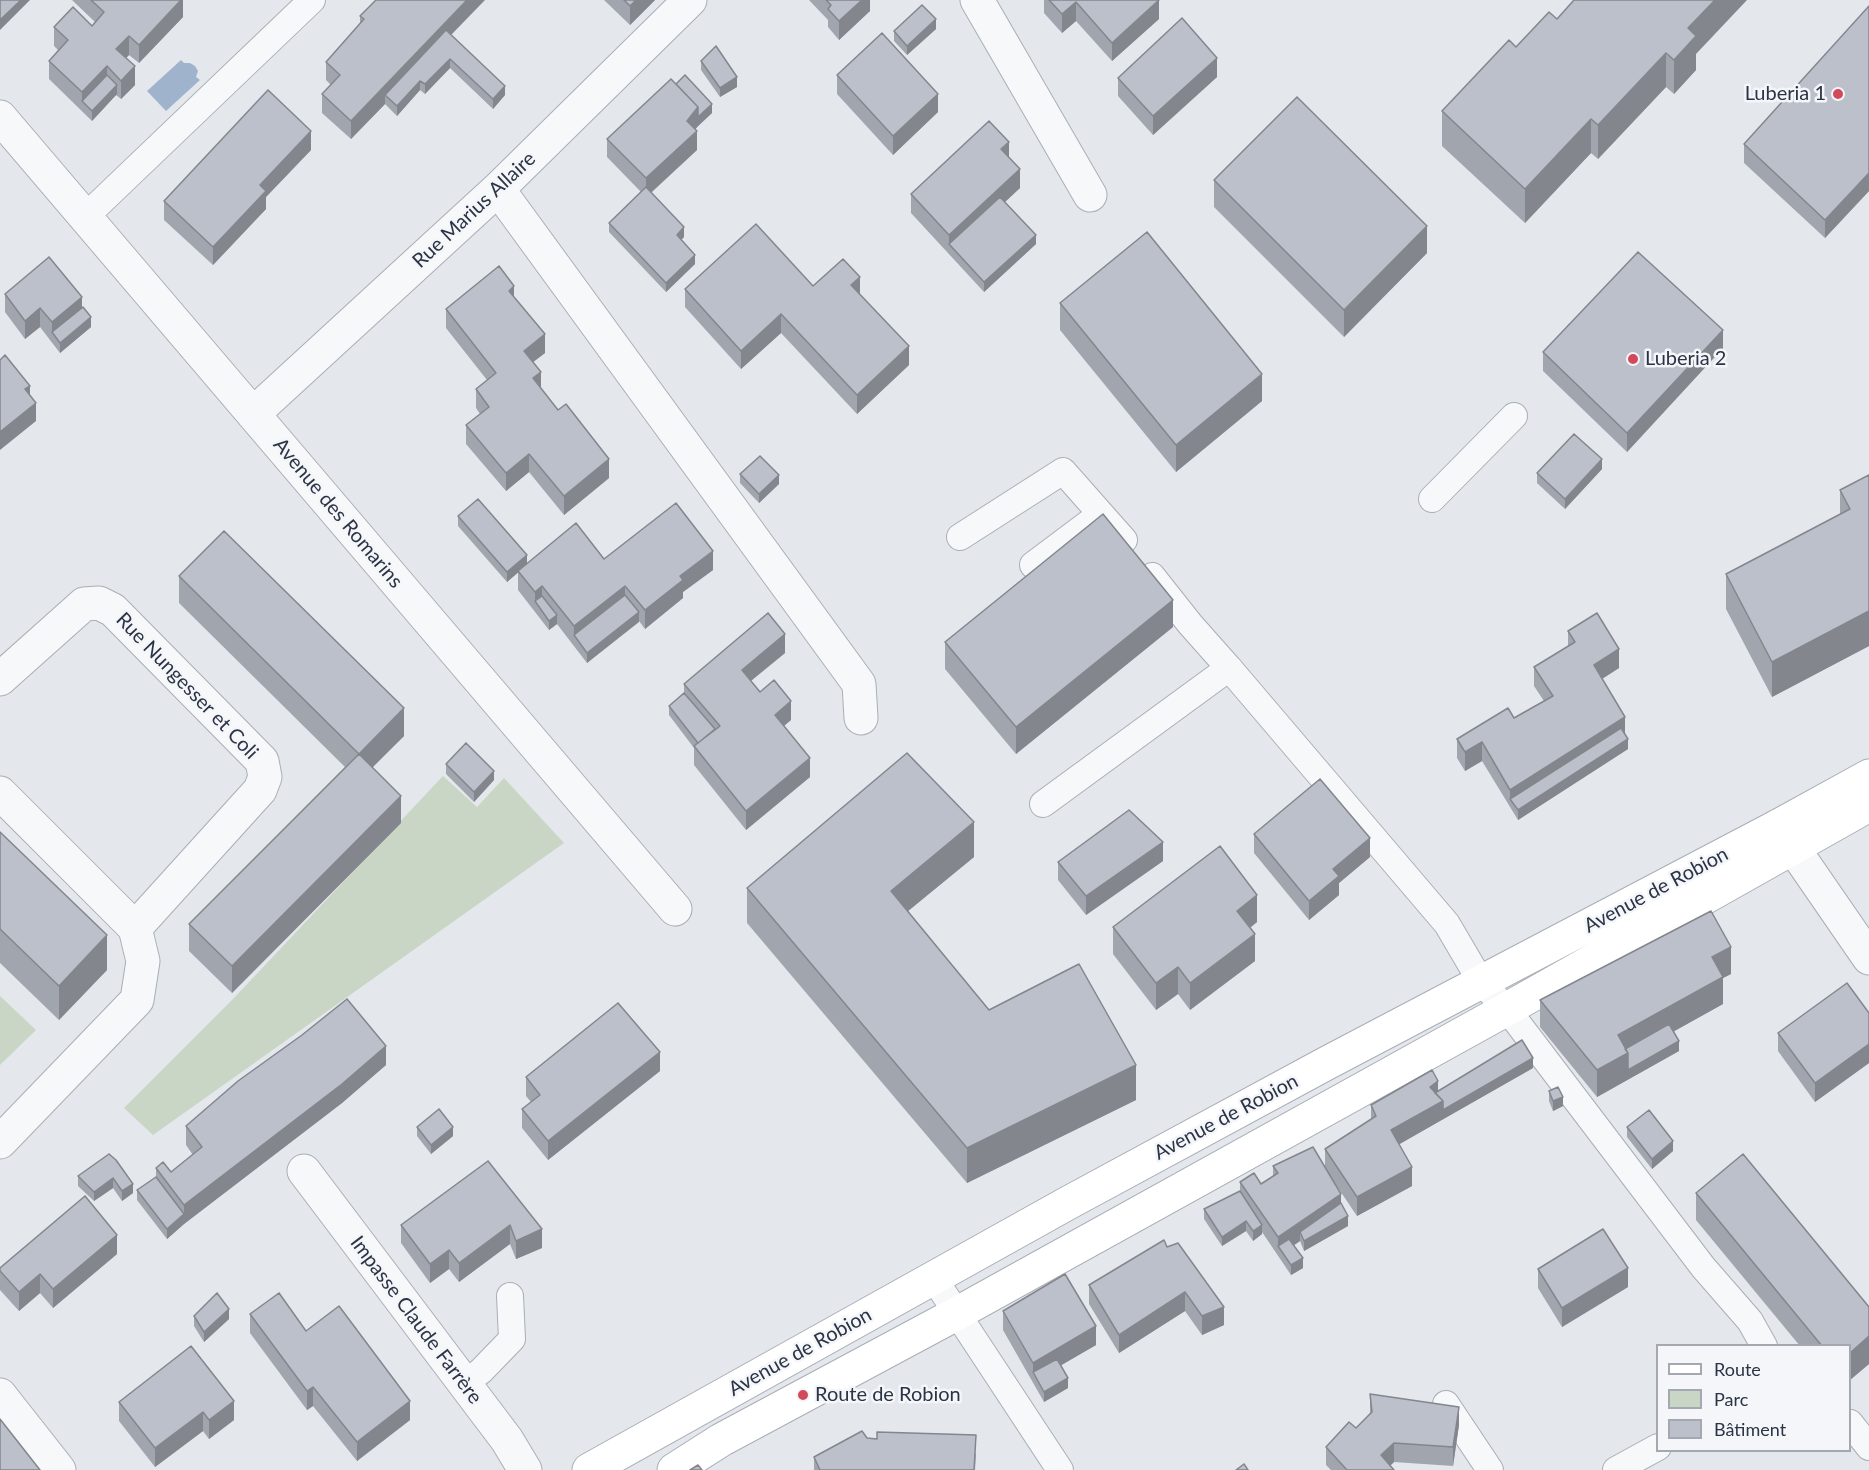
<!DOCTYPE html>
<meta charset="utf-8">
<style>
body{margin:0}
#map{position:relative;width:1869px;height:1470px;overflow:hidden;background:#e4e7ec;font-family:Lato,sans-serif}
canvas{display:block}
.legend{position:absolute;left:1656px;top:1344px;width:195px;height:108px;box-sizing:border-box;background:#f4f6f9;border:2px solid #a4a8b1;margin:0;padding:8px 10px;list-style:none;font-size:18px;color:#2b3445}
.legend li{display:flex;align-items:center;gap:12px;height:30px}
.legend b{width:30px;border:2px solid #a4a8b1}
</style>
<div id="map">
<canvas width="1869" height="1470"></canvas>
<ul class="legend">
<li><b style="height:8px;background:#fff"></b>Route</li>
<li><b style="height:16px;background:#c9d6c5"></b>Parc</li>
<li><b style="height:16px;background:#bbc0ca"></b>Bâtiment</li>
</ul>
</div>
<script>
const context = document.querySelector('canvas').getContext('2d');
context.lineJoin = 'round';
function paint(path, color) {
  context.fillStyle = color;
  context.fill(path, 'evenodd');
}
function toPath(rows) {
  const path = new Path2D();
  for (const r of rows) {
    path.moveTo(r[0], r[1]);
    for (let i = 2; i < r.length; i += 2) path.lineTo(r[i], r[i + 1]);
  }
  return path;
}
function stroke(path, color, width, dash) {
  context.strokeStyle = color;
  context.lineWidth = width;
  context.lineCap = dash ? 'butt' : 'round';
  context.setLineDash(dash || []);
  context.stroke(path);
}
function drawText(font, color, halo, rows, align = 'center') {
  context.font = font + ' Lato,sans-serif';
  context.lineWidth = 5;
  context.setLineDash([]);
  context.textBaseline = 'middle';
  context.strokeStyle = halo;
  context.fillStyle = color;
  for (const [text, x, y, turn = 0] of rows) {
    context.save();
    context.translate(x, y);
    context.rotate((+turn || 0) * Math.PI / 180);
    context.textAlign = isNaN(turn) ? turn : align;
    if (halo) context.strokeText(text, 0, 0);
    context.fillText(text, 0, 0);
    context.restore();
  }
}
paint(toPath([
 [443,776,477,807,504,778,564,843,153,1135,124,1108,234,998],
 [0,996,36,1030,0,1065]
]), '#c9d6c5');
paint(toPath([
 [181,60,184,63,190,63,195,66,198,71,196,77,200,80,166,111,147,91]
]), '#9fb4cc');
const lane = toPath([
 [85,217,312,0],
 [1432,499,1514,416],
 [960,537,1063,471,1124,540],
 [1033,565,1101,514],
 [1152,576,1190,624,1229,668],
 [1043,804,1229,668,1447,924,1481,982,1507,1009,1703,1267,1750,1321,1764,1346],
 [933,1277,1060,1470],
 [464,1383,481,1371,512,1339,510,1296],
 [1446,1404,1490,1470],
 [1850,1423,1869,1447],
 [1616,1470,1658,1447]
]);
const street = toPath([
 [977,0,1090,195],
 [0,117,675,909],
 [498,189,859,684,861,718],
 [253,414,498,189,690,0],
 [0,679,84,604,99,603,113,610,262,761,265,777,260,790,135,928],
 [0,793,135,928,143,961,137,1000,0,1142],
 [1778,826,1869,958],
 [304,1171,507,1440,525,1470],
 [0,1395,59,1470]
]);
const secondary = toPath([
 [589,1470,1068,1203,1327,1063,1778,826,1869,776],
 [674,1470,721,1440,956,1314,1507,1009,1869,805]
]);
stroke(lane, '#a9aeb7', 28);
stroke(street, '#a9aeb7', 35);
stroke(secondary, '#a9aeb7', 35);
stroke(lane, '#f7f8fa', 26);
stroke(street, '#f7f8fa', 33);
stroke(secondary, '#fff', 33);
paint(toPath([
 [72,0,183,0,183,17,139,63,129,55,126,58,135,85,121,99,116,95,92,121,49,79,49,61,58,50,54,46,54,27,92,26,95,22],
 [604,0,655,0,630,25],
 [809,0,870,0,870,11,839,40,828,27,828,20],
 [1044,0,1159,0,1159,19,1112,61,1076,21,1062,33,1044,13],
 [1869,6,1869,191,1825,238,1744,163,1744,144],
 [360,16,451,35,505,95,493,109,450,68,425,94,420,90,397,116,385,104,351,139,322,113,322,94,331,85,326,80,326,62,360,24],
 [1557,19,1696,54,1696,70,1674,94,1666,87,1598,159,1591,153,1525,223,1442,146,1442,111,1516,47],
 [936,29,907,55,894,41,894,31],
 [701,61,737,87,720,97,701,70],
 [837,75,938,112,893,155,837,94],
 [1217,77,1153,135,1118,96,1118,78],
 [676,84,712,113,695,129,697,150,651,193,684,237,681,240,695,264,666,292,609,232,609,223,641,192,607,157,607,139],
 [311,150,266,197,266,209,213,265,164,220,164,201],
 [1009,158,1020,188,1005,202,1036,244,984,292,911,213,911,194],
 [1214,180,1427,253,1344,337,1214,207],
 [813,286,860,294,909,365,857,414,781,333,741,369,685,307,685,289],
 [5,294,82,307,91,327,60,353,40,327,25,339,5,312],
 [514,297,545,353,533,362,541,388,609,478,564,515,529,472,506,491,466,444,466,425,480,414,476,408,476,389,487,380,446,328,446,309],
 [1060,303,1262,401,1176,472,1060,330],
 [1723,348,1627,452,1543,371,1543,352],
 [1602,469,1565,509,1537,483,1537,473],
 [740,474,779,484,759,503,740,483],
 [1869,475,1869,646,1772,697,1726,609,1726,574,1840,514,1840,490],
 [458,516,527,564,604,559,713,570,683,592,683,598,645,629,639,621,587,663,557,624,549,630,518,590,518,572,507,582,458,526],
 [179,576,404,736,372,767,401,823,232,993,189,951,189,924,345,767,179,603],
 [1173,627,1016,754,945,669,945,642],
 [1568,631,1619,668,1602,679,1625,736,1628,749,1518,820,1482,761,1465,771,1457,758,1457,739,1514,718,1544,701,1534,686,1534,667,1568,646],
 [785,653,751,681,760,692,791,720,784,726,810,777,746,830,694,765,694,748,669,715,669,706,684,693,684,684],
 [446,764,494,780,474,802,446,774],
 [0,832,107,970,59,1020,0,963],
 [1254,834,1370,857,1339,883,1339,895,1309,920,1254,853],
 [974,857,908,911,989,1010,1136,1100,967,1183,747,923,747,888],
 [1163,861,1086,915,1058,880,1058,862],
 [1257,922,1250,928,1255,961,1190,1010,1178,994,1156,1010,1113,954,1113,927],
 [1731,974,1723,978,1723,1004,1674,1031,1679,1051,1597,1097,1540,1027,1540,1000],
 [1869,1013,1869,1063,1815,1102,1778,1051,1778,1033],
 [386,1065,342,1103,184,1224,167,1239,137,1200,137,1190,156,1177,156,1168,171,1172,193,1155,186,1145,186,1126],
 [1533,1068,1399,1144,1412,1186,1357,1216,1328,1173,1341,1203,1348,1226,1304,1251,1300,1241,1294,1245,1303,1268,1291,1275,1262,1232,1262,1234,1253,1241,1246,1231,1222,1246,1204,1219,1204,1209,1240,1191,1240,1182,1261,1184,1273,1176,1273,1166,1325,1168,1325,1149,1371,1119,1371,1105,1438,1091],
 [660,1071,548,1160,522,1128,522,1109,531,1102,526,1096,526,1077],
 [1549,1091,1563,1106,1553,1111,1549,1101],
 [417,1127,453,1136,431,1154,417,1136],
 [1627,1127,1673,1151,1652,1169,1627,1137],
 [109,1154,133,1193,122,1201,113,1188,94,1201,78,1186,78,1176],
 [488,1161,542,1248,516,1259,510,1244,459,1282,449,1269,430,1283,401,1243,401,1225],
 [1696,1193,1869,1364,1850,1380,1850,1346,1800,1346,1696,1220],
 [1167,1247,1224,1325,1202,1335,1185,1311,1119,1353,1089,1304,1089,1285],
 [117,1254,53,1308,40,1293,19,1311,0,1290,0,1268],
 [1538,1269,1628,1287,1562,1327,1538,1288],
 [1003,1311,1096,1345,1060,1366,1068,1388,1044,1402,1003,1330],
 [250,1314,306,1331,410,1420,357,1461,313,1406,307,1410,250,1333],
 [194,1316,229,1319,204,1342,194,1326],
 [191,1346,234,1420,209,1439,203,1431,155,1467,119,1421,119,1402],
 [1370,1394,1459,1425,1453,1466,1394,1462,1390,1466,1394,1470,1331,1470,1326,1465,1326,1447,1356,1428,1370,1413],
 [867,1438,976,1454,975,1470,814,1470,814,1457]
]), '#a1a5ae');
paint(toPath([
 [21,0,30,0,0,30,0,20],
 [181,0,183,0,183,17,139,63,139,45],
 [467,0,485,0,389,99,385,95,385,104,351,139,351,121],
 [636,0,655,0,630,25,630,6],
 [862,0,870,0,870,11,839,40,839,21],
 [1159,0,1159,19,1112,61,1112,43],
 [1715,0,1747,0,1696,54,1696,70,1674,94,1674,60,1688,28],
 [1076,2,1076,21,1062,33,1062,14],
 [936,19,936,29,907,55,907,46],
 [129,36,129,55,116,68,116,49],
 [1666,53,1666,87,1598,159,1598,125],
 [1217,58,1217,77,1153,135,1153,116],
 [450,59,450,68,425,94,425,84],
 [107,66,107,85,82,101,82,92],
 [135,66,135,85,121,99,121,81],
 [737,77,737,87,720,97,720,88],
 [420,81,420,90,397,116,397,106],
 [117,85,117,94,92,121,92,111],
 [505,86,505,95,493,109,493,99],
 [938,94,938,112,893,155,893,136],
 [712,104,712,113,698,126,687,140,687,121,698,107],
 [1591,119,1591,153,1525,223,1525,189],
 [311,131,311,150,266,197,266,209,213,265,213,247,260,185],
 [697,131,697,150,646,197,646,178],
 [1009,142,1009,160,1001,149],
 [1020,169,1020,188,954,249,949,244,949,235],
 [1869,173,1869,191,1825,238,1825,220],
 [1427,226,1427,253,1344,337,1344,310],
 [684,227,684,237,677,244,677,235],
 [1036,235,1036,244,984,292,984,282],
 [695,255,695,264,666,292,666,283],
 [860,277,860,296,851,285],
 [514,286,514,304,509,291],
 [82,297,82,316,52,332,52,322],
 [40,308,40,327,25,339,25,321],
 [781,314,781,333,741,369,741,351],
 [91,317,91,327,60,353,60,343],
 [1723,330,1723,348,1627,452,1627,433],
 [545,334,545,353,524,369,524,351],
 [909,346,909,365,857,414,857,395],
 [541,372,541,391,533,378],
 [1262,374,1262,401,1176,472,1176,445],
 [30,386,30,404,25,389],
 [36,403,36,421,0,450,0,432],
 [529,454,529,472,506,491,506,473],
 [609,459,609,478,564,515,564,496],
 [1602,459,1602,469,1565,509,1565,499],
 [779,475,779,484,759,503,759,494],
 [713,551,713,570,683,592,683,598,645,629,645,610,680,576],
 [527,555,527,565,507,582,507,572],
 [542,586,542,605,535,601,535,592],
 [625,586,625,605,574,635,574,626],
 [1173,600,1173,627,1016,754,1016,727],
 [1869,611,1869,646,1772,697,1772,662],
 [639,612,639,622,587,663,587,653],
 [557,615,557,624,549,630,549,621],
 [785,634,785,653,742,688,742,670],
 [1619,649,1619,668,1594,684,1594,665],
 [791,701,791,720,775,733,775,715],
 [404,708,404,736,359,781,359,754],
 [1625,717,1625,736,1510,799,1510,808,1510,790],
 [1628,739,1628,749,1518,820,1518,810],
 [1482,742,1482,761,1465,771,1465,752],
 [810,758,810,777,746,830,746,811],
 [494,771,494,780,474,802,474,792],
 [401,796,401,823,232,993,232,966],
 [974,822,974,857,891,925,891,891],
 [1370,838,1370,857,1339,883,1339,895,1309,920,1309,901,1333,869],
 [1163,842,1163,861,1086,915,1086,896],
 [1257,895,1257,922,1237,938,1237,911],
 [1255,934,1255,961,1190,1010,1190,983],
 [107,935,107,970,59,1020,59,986],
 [1731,947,1731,974,1723,978,1723,1004,1628,1057,1679,1041,1679,1051,1597,1097,1597,1070,1618,1035,1712,957],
 [1178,967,1178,994,1156,1010,1156,983],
 [1869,1044,1869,1063,1815,1102,1815,1083],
 [386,1046,386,1065,342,1103,184,1224,167,1239,167,1229,184,1214,184,1205],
 [660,1052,660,1071,548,1160,548,1141],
 [1533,1058,1533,1068,1391,1149,1391,1130,1443,1101],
 [1136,1065,1136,1100,967,1183,967,1148],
 [1438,1081,1438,1100,1430,1087],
 [1563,1097,1563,1106,1553,1111,1553,1101],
 [453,1127,453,1136,431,1154,431,1145],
 [1673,1141,1673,1151,1652,1169,1652,1159],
 [1412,1167,1412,1186,1357,1216,1357,1197],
 [113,1178,113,1188,94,1201,94,1192],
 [133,1184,133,1193,122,1201,122,1191],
 [1341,1194,1341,1213,1300,1232,1300,1241,1283,1253,1278,1246,1278,1237],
 [1348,1216,1348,1226,1304,1251,1304,1241],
 [1246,1221,1246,1231,1222,1246,1222,1237],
 [510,1225,510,1244,459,1282,459,1263],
 [1262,1225,1262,1234,1253,1241,1253,1231],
 [542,1229,542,1248,516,1259,516,1241],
 [117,1235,117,1254,53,1308,53,1289],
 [449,1250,449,1269,430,1283,430,1264],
 [1303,1258,1303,1268,1291,1275,1291,1265],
 [1628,1268,1628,1287,1562,1327,1562,1308],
 [40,1274,40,1293,19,1311,19,1292],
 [1185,1292,1185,1311,1119,1353,1119,1335],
 [1224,1307,1224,1325,1202,1335,1202,1316],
 [229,1309,229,1319,204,1342,204,1332],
 [1096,1326,1096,1345,1037,1379,1033,1372,1033,1363],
 [1869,1336,1869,1364,1850,1380,1850,1353],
 [1068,1378,1068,1388,1044,1402,1044,1392],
 [313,1387,313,1406,307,1410,307,1391],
 [234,1401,234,1420,209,1439,209,1420],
 [410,1401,410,1420,357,1461,357,1442],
 [1459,1407,1459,1425,1453,1466,1453,1447],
 [203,1412,203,1431,155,1467,155,1448],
 [1394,1443,1394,1462,1385,1470,1381,1455]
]), '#83868d');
const building = toPath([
 [0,0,21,0,0,20,0,0],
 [91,0,181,0,139,45,129,36,116,49,135,66,121,81,107,66,82,92,49,61,68,40,54,27,73,7,92,26,104,12,91,0],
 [376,0,467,0,351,121,322,94,340,75,326,62,364,19,360,16,376,0],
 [624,0,636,0,630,6,624,0],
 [826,0,862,0,839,21,828,9,831,5,826,0],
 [1049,0,1159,0,1112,43,1076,2,1062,14,1049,0],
 [1574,0,1715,0,1688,28,1696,36,1674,60,1666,53,1598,125,1591,119,1525,189,1442,111,1509,40,1516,47,1549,12,1557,19,1574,0],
 [922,5,936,19,907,46,894,31,922,5],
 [1869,6,1869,173,1825,220,1744,144,1869,6],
 [1182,18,1217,58,1153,116,1118,78,1182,18],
 [446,30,505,86,493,99,450,59,425,84,420,81,397,106,385,95,446,30],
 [882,33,938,94,893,136,837,75,882,33],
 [716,46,737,77,720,88,701,61,716,46],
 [107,75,117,85,92,111,82,101,107,75],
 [685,75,712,104,698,117,698,107,676,84,685,75],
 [671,79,698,107,687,121,697,131,646,178,607,139,671,79],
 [268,90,311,131,260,185,266,191,213,247,164,201,268,90],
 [1297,97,1427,226,1344,310,1214,180,1297,97],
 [989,121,1009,142,1001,149,1020,169,949,235,911,194,989,121],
 [646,187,684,227,677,235,695,255,666,283,609,223,646,187],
 [1000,197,1036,235,984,282,949,244,1000,197],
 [756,224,813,286,843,259,860,277,851,285,909,346,857,395,781,314,741,351,685,289,756,224],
 [1147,232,1262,374,1176,445,1060,303,1147,232],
 [1638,252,1723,330,1627,433,1543,352,1638,252],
 [49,257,82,297,52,322,40,308,25,321,5,294,49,257],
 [499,266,514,286,509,291,545,334,524,351,541,372,533,378,558,410,566,404,609,459,564,496,529,454,506,473,466,425,489,407,476,389,496,373,446,309,499,266],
 [83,307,91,317,60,343,52,332,83,307],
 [5,355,30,386,25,389,36,403,0,432,0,360,5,355],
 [1574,434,1602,459,1565,499,1537,473,1574,434],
 [760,456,779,475,759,494,740,474,760,456],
 [1869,475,1869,611,1772,662,1726,574,1850,509,1840,490,1869,475],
 [478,499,527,555,507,572,458,516,478,499],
 [676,503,713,551,680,576,683,580,645,610,625,586,574,626,542,586,535,592,518,571,576,523,604,559,676,503],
 [1103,514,1173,600,1016,727,945,642,1103,514],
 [224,531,404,708,359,754,179,576,224,531],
 [625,595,639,612,587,653,574,635,625,595],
 [542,596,557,615,549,621,535,601,542,596],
 [768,613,785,634,742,670,760,692,774,680,791,701,775,715,810,758,746,811,694,746,720,726,684,684,768,613],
 [1597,613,1619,649,1594,665,1625,717,1510,790,1482,742,1465,752,1457,739,1508,708,1514,718,1553,696,1534,667,1575,642,1568,631,1597,613],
 [684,693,715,729,698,743,669,706,684,693],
 [1621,728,1628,739,1518,810,1510,799,1621,728],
 [466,743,494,771,474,792,446,764,466,743],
 [907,753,974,822,891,891,989,1010,1079,964,1136,1065,967,1148,747,888,907,753],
 [359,754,401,796,232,966,189,924,359,754],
 [1320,779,1370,838,1333,869,1339,876,1309,901,1254,834,1320,779],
 [1129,810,1163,842,1086,896,1058,862,1129,810],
 [0,832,107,935,59,986,0,929,0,832],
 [1220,846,1257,895,1237,911,1255,934,1190,983,1178,967,1156,983,1113,927,1220,846],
 [1711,911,1731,947,1712,957,1723,977,1618,1035,1628,1053,1597,1070,1540,1000,1711,911],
 [1847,983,1869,1013,1869,1044,1815,1083,1778,1033,1847,983],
 [347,999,386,1046,342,1084,184,1205,156,1168,163,1162,171,1172,202,1147,186,1126,238,1081,302,1035,347,999],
 [618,1003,660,1052,548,1141,522,1109,540,1095,526,1077,618,1003],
 [1669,1024,1679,1041,1628,1070,1628,1053,1625,1049,1669,1024],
 [1522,1040,1533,1058,1443,1110,1443,1101,1435,1093,1522,1040],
 [1432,1070,1438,1081,1430,1087,1443,1101,1391,1130,1412,1167,1357,1197,1325,1149,1376,1116,1371,1105,1432,1070],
 [1558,1087,1563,1097,1553,1101,1549,1091,1558,1087],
 [439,1109,453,1127,431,1145,417,1127,439,1109],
 [1649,1110,1673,1141,1652,1159,1627,1127,1649,1110],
 [1313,1147,1341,1194,1278,1237,1240,1182,1254,1173,1261,1184,1278,1173,1273,1166,1313,1147],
 [109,1154,116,1160,133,1184,122,1191,113,1178,94,1192,78,1176,109,1154],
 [1743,1154,1869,1307,1869,1336,1850,1353,1850,1346,1822,1346,1696,1193,1743,1154],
 [488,1161,542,1229,516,1241,510,1225,459,1263,449,1250,430,1264,401,1225,488,1161],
 [156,1177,184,1214,167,1229,137,1190,156,1177],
 [1240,1191,1262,1225,1253,1231,1246,1221,1222,1237,1204,1209,1240,1191],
 [85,1196,117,1235,53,1289,40,1274,19,1292,0,1271,0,1268,85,1196],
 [1341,1203,1348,1216,1304,1241,1300,1232,1341,1203],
 [1603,1229,1628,1268,1562,1308,1538,1269,1603,1229],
 [1289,1239,1303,1258,1291,1265,1278,1246,1289,1239],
 [1164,1240,1167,1247,1178,1243,1224,1307,1202,1316,1185,1292,1119,1335,1089,1285,1164,1240],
 [1065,1274,1096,1326,1033,1363,1003,1311,1065,1274],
 [217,1293,229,1309,204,1332,194,1316,217,1293],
 [279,1293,306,1331,339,1306,410,1401,357,1442,313,1387,307,1391,250,1314,279,1293],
 [191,1346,234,1401,209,1420,203,1412,155,1448,119,1402,191,1346],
 [1057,1359,1068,1378,1044,1392,1033,1372,1057,1359],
 [1370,1394,1459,1407,1453,1447,1394,1443,1381,1455,1394,1470,1347,1470,1326,1447,1349,1422,1356,1428,1372,1412,1370,1394],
 [0,1419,40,1470,0,1470,0,1419],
 [862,1431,867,1438,877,1439,877,1432,976,1435,974,1470,820,1470,814,1457,862,1431],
 [1244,1464,1248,1470,1236,1470,1244,1464],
 [698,1465,702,1470,690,1470,698,1465]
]);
paint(building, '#bbc0ca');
stroke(building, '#83868d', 1.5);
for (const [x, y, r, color] of [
 [1838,94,6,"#d1495b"],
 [1633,359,6,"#d1495b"],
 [803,1395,6,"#d1495b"]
]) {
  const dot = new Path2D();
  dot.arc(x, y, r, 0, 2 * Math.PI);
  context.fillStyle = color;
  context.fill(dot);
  stroke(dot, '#f4f6f9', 2);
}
drawText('20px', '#2b3445', '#f4f6f9', [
 ["Luberia 1",1826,94,"right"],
 ["Luberia 2",1645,359],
 ["Route de Robion",815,1395]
], 'left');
drawText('20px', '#2b3445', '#f4f6f9', [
 ["Rue Marius Allaire",474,210,-43],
 ["Avenue des Romarins",338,513,50],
 ["Rue Nungesser et Coli",187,686,46],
 ["Avenue de Robion",1656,890,-28],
 ["Avenue de Robion",1226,1117,-28],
 ["Impasse Claude Farrère",416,1320,53],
 ["Avenue de Robion",800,1352,-29]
]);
</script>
